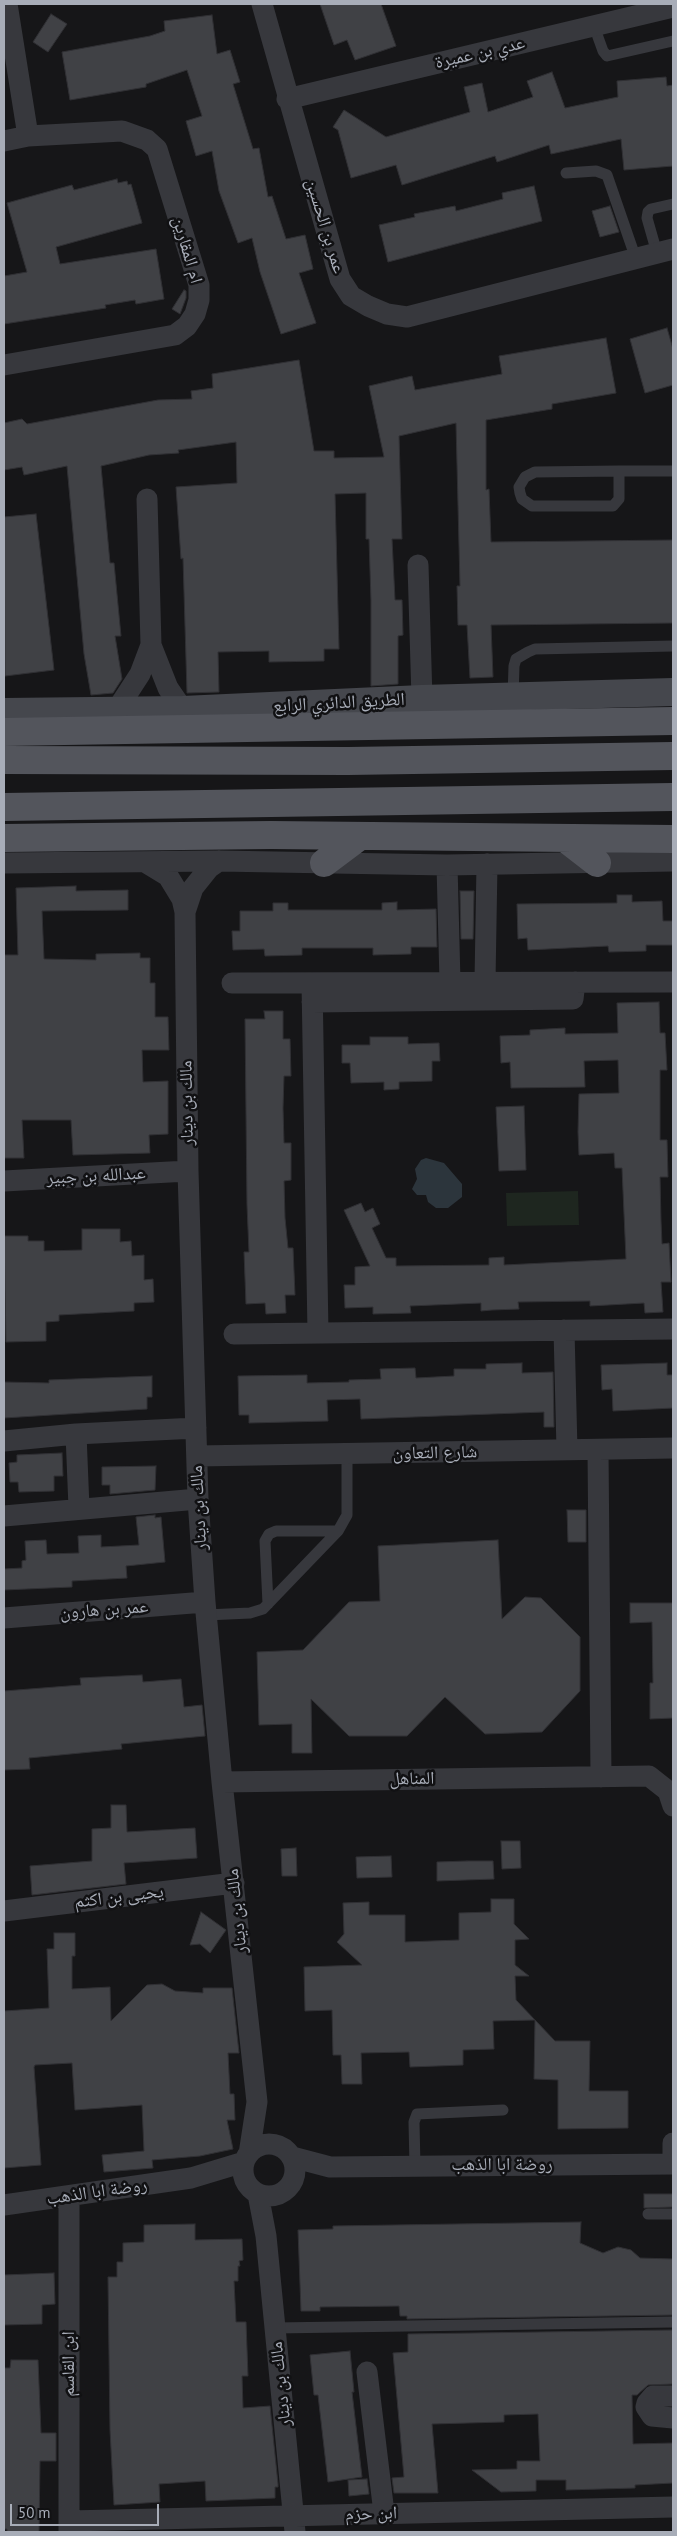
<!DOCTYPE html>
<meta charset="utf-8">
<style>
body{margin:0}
#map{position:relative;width:677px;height:2536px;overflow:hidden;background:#161618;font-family:"PT Sans",sans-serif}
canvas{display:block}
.frame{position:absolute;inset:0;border:5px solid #a8adb8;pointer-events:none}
.scale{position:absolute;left:10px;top:2504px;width:149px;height:22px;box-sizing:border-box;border:2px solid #a8adb8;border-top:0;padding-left:6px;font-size:15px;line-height:18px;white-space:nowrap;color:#a8adb8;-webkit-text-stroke:4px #111113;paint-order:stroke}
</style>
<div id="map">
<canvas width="677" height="2536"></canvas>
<div class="frame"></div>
<div class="scale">50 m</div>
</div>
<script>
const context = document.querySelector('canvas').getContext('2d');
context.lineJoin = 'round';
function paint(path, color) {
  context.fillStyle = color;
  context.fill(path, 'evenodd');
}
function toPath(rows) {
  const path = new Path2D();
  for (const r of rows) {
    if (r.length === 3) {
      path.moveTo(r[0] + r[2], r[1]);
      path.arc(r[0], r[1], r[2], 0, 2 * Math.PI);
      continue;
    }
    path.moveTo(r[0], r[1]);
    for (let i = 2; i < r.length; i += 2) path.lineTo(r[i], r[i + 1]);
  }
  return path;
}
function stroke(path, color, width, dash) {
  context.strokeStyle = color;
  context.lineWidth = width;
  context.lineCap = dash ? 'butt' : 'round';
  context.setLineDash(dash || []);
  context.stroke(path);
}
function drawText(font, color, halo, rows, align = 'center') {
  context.font = font + ' "PT Sans","Noto Naskh Arabic",sans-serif';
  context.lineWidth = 5;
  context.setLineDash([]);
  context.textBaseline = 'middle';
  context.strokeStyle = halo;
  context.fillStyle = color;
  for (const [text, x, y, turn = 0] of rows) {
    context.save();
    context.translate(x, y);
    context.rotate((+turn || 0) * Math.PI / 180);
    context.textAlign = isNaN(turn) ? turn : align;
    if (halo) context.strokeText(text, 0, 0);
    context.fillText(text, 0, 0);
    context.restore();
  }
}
paint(toPath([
 [578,1191,579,1225,507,1226,506,1193]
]), '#1e261f');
paint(toPath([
 [426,1158,444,1163,462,1184,462,1197,448,1208,436,1208,428,1202,426,1195,417,1195,412,1189,417,1179,415,1169,421,1160]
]), '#2c353c');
const building = toPath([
 [320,4,381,4,396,46,355,60,347,40,334,45,320,4],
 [51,14,67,24,48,52,33,42,51,14],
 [212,15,217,54,230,50,240,82,233,84,253,149,259,148,268,197,272,196,286,239,305,235,313,269,299,273,316,323,281,334,260,272,252,238,238,243,219,191,212,151,196,156,186,121,202,116,187,70,146,84,146,87,70,100,62,52,150,36,165,31,164,21,212,15],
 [552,72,565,108,618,97,617,81,666,77,667,86,673,85,673,166,624,170,621,139,551,154,549,145,497,162,495,156,402,185,396,165,351,178,338,130,333,127,344,110,386,137,470,112,464,87,482,83,488,112,533,97,527,81,552,72],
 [117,179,118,183,127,181,128,185,131,184,142,223,56,247,60,264,156,249,164,299,136,304,135,300,105,305,106,308,4,324,4,276,27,272,7,203,72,185,74,190,117,179],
 [534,186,542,221,388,262,379,225,415,217,414,214,455,206,456,211,503,199,502,193,534,186],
 [610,206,619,232,600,237,592,211,610,206],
 [184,290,186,291,186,298,180,314,172,309,184,290],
 [667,328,673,349,673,385,645,393,630,339,667,328],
 [606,338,616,393,552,404,552,409,486,420,486,490,489,489,491,542,673,540,673,623,491,625,493,677,470,678,467,625,458,625,457,586,460,586,456,423,399,436,402,539,392,539,395,600,402,600,403,635,398,636,398,684,371,686,371,601,369,539,366,539,366,493,335,494,339,649,324,649,324,661,269,662,269,651,218,652,219,692,187,693,183,558,181,559,176,487,237,483,236,442,178,450,179,453,149,455,101,466,110,563,114,563,121,636,115,636,122,679,113,693,91,695,84,654,67,466,24,475,22,467,4,470,4,423,22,419,27,424,158,400,192,399,191,391,213,388,212,374,299,360,314,451,334,451,334,458,384,457,369,386,412,376,415,390,502,374,499,356,606,338],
 [36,514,54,670,5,676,4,517,36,514],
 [76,886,76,891,128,890,128,910,42,911,44,959,96,960,96,954,140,953,140,958,150,958,150,983,155,983,155,1017,168,1017,169,1050,142,1050,143,1082,168,1081,168,1134,149,1135,150,1153,73,1155,71,1120,22,1120,24,1158,4,1158,4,955,18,955,16,888,76,886],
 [460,891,474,891,473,939,461,939,460,891],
 [617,895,632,895,632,902,662,901,663,921,673,921,673,945,646,945,646,951,609,952,608,946,528,950,527,938,518,939,517,904,617,903,617,895],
 [397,902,397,910,436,909,437,947,411,947,411,954,373,955,373,948,302,948,302,955,265,956,264,949,233,950,232,931,240,931,240,911,273,911,273,903,288,903,288,910,382,910,382,903,397,902],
 [659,1002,660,1033,665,1033,667,1070,660,1070,660,1140,667,1140,668,1177,660,1177,661,1221,662,1244,669,1243,671,1282,661,1282,663,1312,645,1313,644,1303,590,1306,590,1301,518,1302,519,1309,492,1310,481,1311,481,1303,410,1306,411,1313,373,1314,373,1307,345,1308,344,1285,355,1285,355,1267,370,1266,344,1210,361,1203,365,1212,373,1208,380,1224,372,1228,386,1258,396,1258,396,1266,489,1265,489,1258,504,1257,504,1265,626,1259,622,1168,615,1168,614,1153,579,1155,578,1132,579,1094,619,1093,618,1060,584,1061,585,1087,511,1088,510,1062,501,1063,500,1036,530,1035,530,1030,565,1028,565,1034,618,1033,617,1003,659,1002],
 [264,1011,283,1011,283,1039,290,1039,291,1076,284,1076,283,1108,284,1143,291,1143,291,1180,284,1181,285,1218,288,1248,293,1248,295,1295,285,1295,286,1313,266,1314,265,1303,246,1304,244,1252,249,1252,247,1205,245,1019,265,1019,264,1011],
 [370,1037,408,1037,408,1044,439,1043,440,1061,432,1061,432,1081,399,1082,399,1089,384,1090,384,1082,351,1083,350,1063,342,1063,342,1045,370,1045,370,1037],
 [524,1106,526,1170,499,1171,496,1107,524,1106],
 [82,1229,120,1229,120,1242,131,1241,132,1256,144,1255,144,1280,153,1279,154,1302,134,1303,134,1311,59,1315,59,1321,46,1322,46,1341,6,1342,4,1236,28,1236,28,1241,44,1241,44,1251,82,1250,82,1229],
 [522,1363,522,1373,553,1372,554,1427,544,1427,544,1412,361,1419,360,1399,327,1400,328,1421,249,1423,249,1415,239,1415,238,1376,307,1375,307,1383,349,1382,349,1380,381,1379,380,1369,415,1368,416,1378,454,1376,454,1369,486,1369,486,1364,522,1363],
 [667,1363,667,1375,673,1375,673,1408,613,1411,612,1389,602,1390,601,1365,667,1363],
 [152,1376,152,1397,147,1397,147,1409,4,1418,4,1382,49,1383,49,1380,152,1376],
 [62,1453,63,1476,54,1476,54,1491,19,1492,18,1482,10,1482,9,1463,17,1462,17,1455,62,1453],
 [156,1466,155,1490,110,1494,110,1485,102,1485,102,1467,156,1466],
 [567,1510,586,1510,586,1542,568,1542,567,1510],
 [155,1515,155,1518,161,1517,165,1562,126,1566,127,1578,72,1581,72,1587,4,1590,4,1569,22,1568,22,1561,26,1560,25,1541,46,1540,47,1554,79,1553,78,1536,101,1535,101,1547,139,1545,136,1517,155,1515],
 [498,1540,502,1619,525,1597,541,1598,580,1637,580,1691,542,1732,485,1734,445,1697,407,1736,349,1736,311,1699,312,1753,292,1753,292,1724,259,1725,257,1652,303,1650,349,1602,380,1601,378,1546,498,1540],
 [630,1603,673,1603,673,1718,650,1719,650,1683,653,1683,652,1622,630,1623,630,1603],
 [142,1675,143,1682,181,1679,184,1707,202,1705,205,1736,121,1744,122,1749,29,1758,30,1769,4,1770,4,1691,81,1685,80,1678,142,1675],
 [111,1805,126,1805,127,1832,195,1828,197,1858,124,1863,126,1884,32,1895,30,1866,92,1861,92,1829,111,1828,111,1805],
 [501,1841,520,1841,521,1868,502,1869,501,1841],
 [296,1848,297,1876,282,1876,281,1849,296,1848],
 [391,1856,392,1877,357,1878,356,1857,391,1856],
 [467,1861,493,1861,494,1879,437,1881,437,1862,467,1861],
 [491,1899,514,1899,514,1924,529,1939,515,1940,515,1965,529,1976,515,1976,516,2000,555,2041,590,2041,589,2091,628,2091,628,2128,558,2129,558,2080,534,2079,535,2020,493,2021,494,2049,463,2050,463,2065,410,2067,409,2052,361,2053,362,2084,342,2084,341,2055,333,2055,332,2010,305,2011,304,1967,362,1965,337,1942,344,1934,343,1903,369,1902,369,1915,405,1915,405,1942,459,1940,459,1913,491,1912,491,1899],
 [201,1912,226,1930,210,1953,200,1944,190,1945,201,1912],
 [54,1933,75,1933,75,1956,72,1956,72,1989,110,1987,111,2021,147,1985,162,1984,175,1991,203,1993,203,1988,232,1988,239,2053,228,2053,230,2094,234,2094,235,2120,227,2120,233,2149,200,2156,152,2160,153,2168,104,2172,102,2155,144,2151,142,2105,75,2110,72,2063,35,2065,34,2067,41,2165,4,2168,4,2011,49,2008,47,1949,54,1949,54,1933],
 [644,2194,673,2194,673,2207,644,2208,644,2194],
 [581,2222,580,2243,603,2253,618,2247,631,2250,640,2258,673,2259,673,2315,407,2319,407,2316,400,2316,399,2306,320,2307,320,2311,301,2311,298,2230,333,2229,333,2226,581,2222],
 [195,2224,195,2240,242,2239,243,2260,239,2261,240,2266,238,2266,238,2281,234,2281,236,2322,246,2322,248,2376,242,2376,243,2408,270,2406,278,2484,278,2487,275,2487,275,2498,206,2501,205,2481,159,2484,160,2502,114,2505,110,2430,108,2277,117,2277,117,2262,123,2262,123,2243,144,2242,144,2225,195,2224],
 [54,2273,55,2304,42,2305,42,2324,4,2325,4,2275,54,2273],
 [673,2330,673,2384,648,2385,637,2395,632,2395,633,2444,673,2443,673,2483,635,2485,635,2488,566,2490,566,2480,536,2480,536,2491,501,2492,472,2470,517,2469,517,2461,540,2461,538,2414,504,2415,504,2422,432,2424,438,2493,394,2493,392,2478,404,2477,393,2353,408,2352,408,2334,673,2330],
 [350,2351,354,2392,352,2392,362,2477,328,2482,318,2395,314,2395,310,2355,350,2351],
 [11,2360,38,2360,41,2433,56,2433,56,2461,40,2461,39,2532,7,2532,7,2529,4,2529,4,2368,10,2368,11,2360],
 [367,2479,369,2494,349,2496,348,2480,367,2479]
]);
paint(building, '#404145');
stroke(building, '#303034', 1);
stroke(toPath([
 [594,26,603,51,607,56,673,41],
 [566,173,596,171,607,175,636,259],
 [657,253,647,218,648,212,651,209,673,204],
 [619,471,619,499,613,506,532,506,522,499,520,493,519,487,525,477,535,472,619,471,673,471],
 [513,697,514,666,516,659,528,652,535,649,673,646],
 [268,1604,265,1541,269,1534,276,1531,338,1531],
 [206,1615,250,1613,263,1609,338,1531,347,1515,347,1454],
 [415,2166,414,2122,417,2114,503,2110],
 [648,2214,673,2214],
 [275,2328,673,2322]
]), '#37383d', 11);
stroke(toPath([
 [7,4,28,136],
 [262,4,340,279,351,296,368,306,387,314,407,317,673,249],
 [287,99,673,7],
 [4,141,28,136,122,131,147,140,157,149,199,285,199,300,195,314,187,326,175,335,4,365],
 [147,499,151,645,168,688,183,710],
 [418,565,422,699],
 [116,711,140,674,151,645],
 [145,862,168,876,182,899,185,912,188,1171,198,1499,205,1602,222,1782,257,2102,249,2154],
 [4,863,219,861,447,865,673,861],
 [447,865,450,982],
 [185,912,193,888,209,868,219,861],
 [485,981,487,864],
 [232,983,673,982],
 [312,983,318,1333],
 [312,1002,573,999,575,982],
 [4,1181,188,1171],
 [564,1330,567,1450],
 [234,1334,673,1329],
 [76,1434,79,1508],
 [4,1441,76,1434,196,1428],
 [598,1450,601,1777],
 [197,1456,673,1448],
 [4,1516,198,1499],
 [4,1618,205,1602],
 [222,1782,649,1776,668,1791,673,1806],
 [4,1911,234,1883],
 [269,2170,26],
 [292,2157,330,2167,673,2164],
 [673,2164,673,2143],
 [258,2194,266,2236,295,2532],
 [69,2196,69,2532],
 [4,2205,191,2178,244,2162],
 [367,2372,384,2513],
 [673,2396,653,2396,647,2403,646,2407,652,2416,673,2418],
 [69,2521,673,2507]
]), '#37383d', 21);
stroke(toPath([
 [4,712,183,710,422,699,673,692]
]), '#45474d', 28);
stroke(toPath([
 [4,732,673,721],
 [4,760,348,761,673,756],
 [4,807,673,797],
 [4,838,271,835,673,839],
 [566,839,597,863],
 [324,863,360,836]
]), '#53555c', 28);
drawText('18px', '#a8adb8', '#111113', [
 ["عدي بن عميرة",480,53,-13],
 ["عمر بن الحسين",325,226,73],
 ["ام المقارين",187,250,74],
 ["الطريق الدائري الرابع",339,703,-3],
 ["مالك بن دينار",187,1103,-91],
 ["عبدالله بن جبير",96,1176,-3],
 ["شارع التعاون",435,1453,-1],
 ["مالك بن دينار",199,1508,-93],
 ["عمر بن هارون",104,1610,-4],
 ["المناهل",412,1779,-1],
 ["يحيى بن اكثم",119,1897,-7],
 ["مالك بن دينار",237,1911,-96],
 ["روضة ابا الذهب",502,2165],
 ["روضة ابا الذهب",97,2192,-8],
 ["ابن القاسم",69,2364,-90],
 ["مالك بن دينار",281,2384,-96],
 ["ابن حزم",371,2514,-2]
]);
</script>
